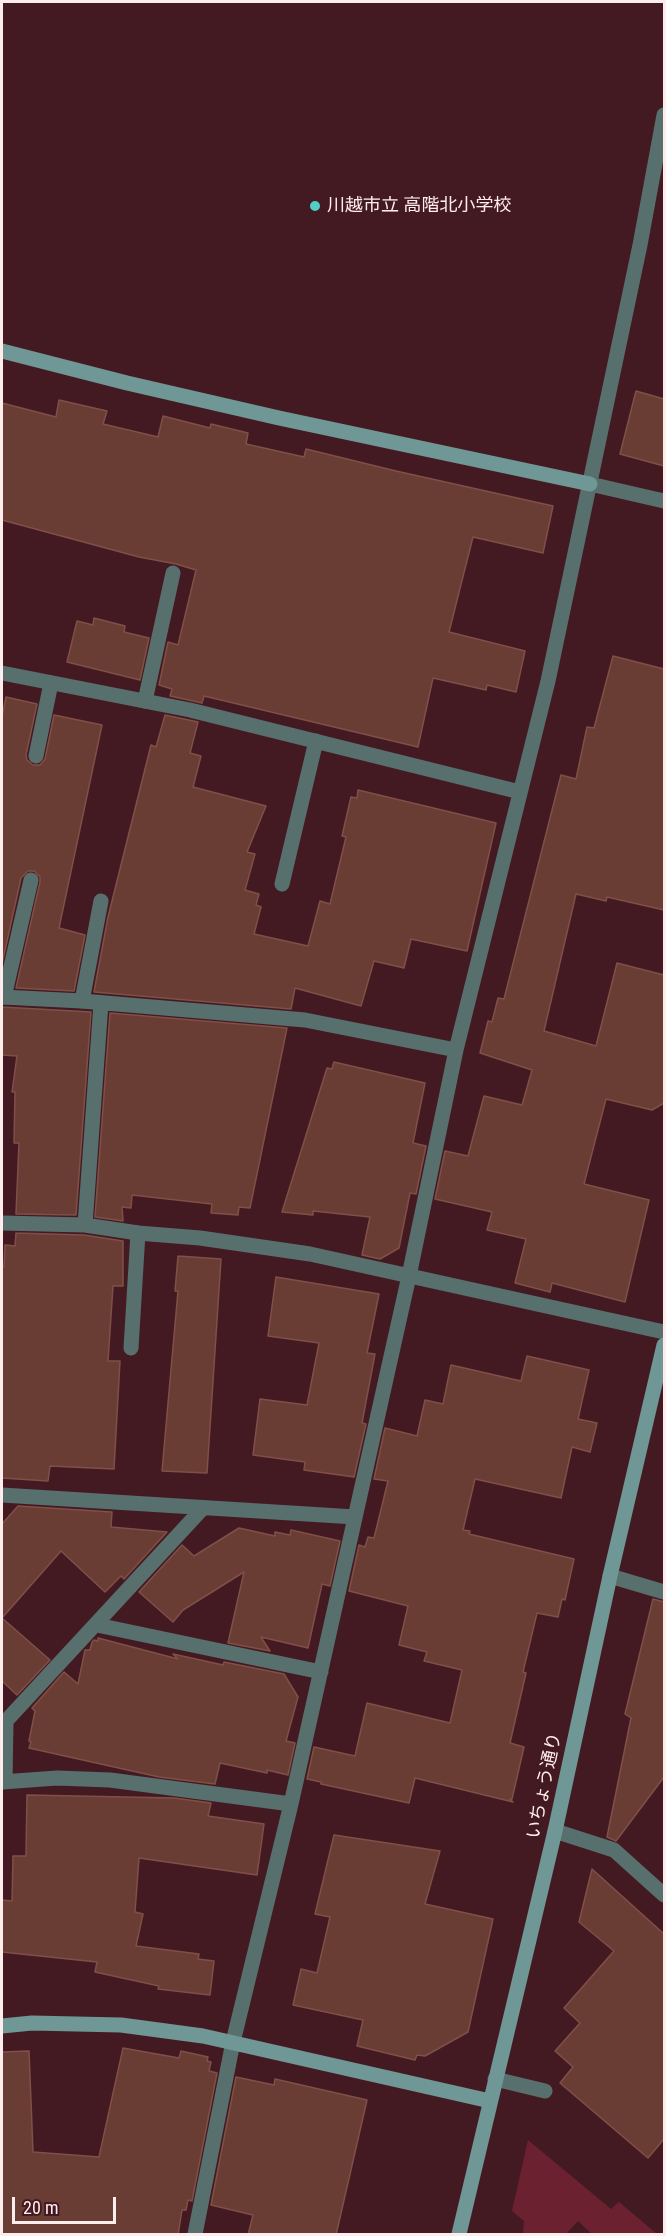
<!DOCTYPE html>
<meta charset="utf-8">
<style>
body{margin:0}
#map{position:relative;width:666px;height:2236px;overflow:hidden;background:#441a22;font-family:"Roboto Condensed",sans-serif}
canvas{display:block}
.frame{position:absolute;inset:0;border:3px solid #ffedee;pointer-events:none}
.scale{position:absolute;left:12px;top:2197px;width:104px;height:27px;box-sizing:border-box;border:3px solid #ffedee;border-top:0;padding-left:8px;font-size:18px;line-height:21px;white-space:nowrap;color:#ffedee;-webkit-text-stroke:4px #441a22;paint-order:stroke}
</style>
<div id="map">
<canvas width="666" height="2236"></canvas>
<div class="frame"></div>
<div class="scale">20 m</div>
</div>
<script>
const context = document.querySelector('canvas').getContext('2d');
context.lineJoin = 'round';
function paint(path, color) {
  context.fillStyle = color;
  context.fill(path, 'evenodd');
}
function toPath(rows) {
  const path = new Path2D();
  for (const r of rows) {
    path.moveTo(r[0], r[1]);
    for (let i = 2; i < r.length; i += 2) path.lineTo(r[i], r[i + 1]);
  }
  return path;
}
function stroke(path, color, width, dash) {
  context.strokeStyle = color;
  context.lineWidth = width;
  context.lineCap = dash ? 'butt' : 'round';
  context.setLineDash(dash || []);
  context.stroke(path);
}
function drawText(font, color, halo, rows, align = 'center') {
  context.font = font + ' "Roboto Condensed","Noto Sans JP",sans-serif';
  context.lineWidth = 4.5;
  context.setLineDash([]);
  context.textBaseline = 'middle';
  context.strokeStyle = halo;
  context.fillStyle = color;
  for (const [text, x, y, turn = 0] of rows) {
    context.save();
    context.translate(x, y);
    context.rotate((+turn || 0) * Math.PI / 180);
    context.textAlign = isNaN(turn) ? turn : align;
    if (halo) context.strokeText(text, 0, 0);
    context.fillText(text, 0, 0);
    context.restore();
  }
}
paint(toPath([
 [528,2140,611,2209,619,2202,657,2234,592,2234,578,2221,566,2234,523,2234,524,2221,512,2211]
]), '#6c2131');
const building = toPath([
 [636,391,664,399,664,466,620,454,636,391],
 [59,400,107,411,103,424,158,437,163,416,210,428,211,424,248,433,246,444,304,457,306,449,396,471,553,506,543,553,473,537,449,632,525,651,516,692,487,685,486,690,433,678,418,747,204,696,202,703,170,696,172,689,159,685,168,642,178,645,196,570,176,564,139,557,2,520,2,403,56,417,59,400],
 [94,618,125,626,124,632,149,638,140,680,67,662,77,621,93,625,94,618],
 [613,656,664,669,664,910,607,897,606,901,576,894,544,1031,596,1046,617,963,664,975,664,1103,652,1110,606,1099,584,1184,649,1200,625,1302,552,1283,550,1292,515,1283,526,1239,487,1230,492,1212,435,1199,445,1151,468,1156,484,1096,522,1105,532,1070,480,1053,488,1021,492,1022,498,998,504,999,561,775,576,779,587,727,594,728,613,656],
 [6,697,37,704,26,755,27,760,33,765,40,765,45,759,54,715,102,725,59,928,85,935,74,991,16,988,40,882,40,877,34,871,28,871,21,878,2,964,2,717,6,697],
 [165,715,198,722,190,753,201,756,193,787,266,806,247,852,255,854,245,890,259,894,256,905,261,907,254,934,308,946,320,901,330,904,346,837,342,836,351,797,357,798,358,790,496,823,467,951,411,939,404,968,374,961,361,1006,295,988,291,1009,94,992,108,917,151,745,156,747,165,715],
 [2,1007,91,1012,76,1215,16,1214,19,1143,14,1143,15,1092,12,1092,17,1056,2,1055,2,1007],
 [110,1013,287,1028,250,1208,239,1207,238,1215,211,1213,212,1204,132,1195,131,1208,122,1207,123,1221,95,1217,110,1013],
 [334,1062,425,1083,413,1143,426,1146,416,1194,410,1193,399,1248,380,1259,362,1255,370,1217,313,1211,313,1215,282,1212,327,1068,332,1069,334,1062],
 [16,1233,84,1235,123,1241,123,1286,113,1286,108,1361,120,1361,114,1469,50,1466,48,1481,2,1478,2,1267,4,1267,5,1245,15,1246,16,1233],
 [178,1256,221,1259,207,1473,162,1471,178,1291,175,1291,178,1256],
 [276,1277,379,1294,367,1353,375,1354,362,1423,366,1424,354,1477,304,1470,305,1462,253,1455,260,1399,307,1405,319,1343,268,1336,276,1277],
 [527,1356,589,1370,578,1419,597,1423,590,1452,572,1447,561,1498,475,1479,463,1530,470,1531,469,1534,574,1559,565,1600,562,1599,558,1617,537,1613,523,1672,526,1673,510,1743,524,1747,512,1799,510,1799,513,1802,415,1778,409,1803,321,1784,321,1782,307,1779,314,1747,355,1756,367,1703,450,1723,462,1670,424,1661,427,1652,399,1645,408,1606,349,1591,359,1545,365,1547,368,1537,374,1538,388,1481,374,1479,385,1428,417,1436,425,1400,443,1404,451,1365,521,1381,527,1356],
 [18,1506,112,1512,111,1527,167,1532,124,1579,121,1576,105,1592,61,1551,2,1618,2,1524,18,1506],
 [239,1528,275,1536,275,1532,290,1535,291,1530,340,1541,330,1586,322,1584,308,1648,261,1637,270,1651,228,1643,244,1572,183,1610,173,1622,139,1592,182,1545,194,1556,239,1528],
 [653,1599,664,1602,664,1777,616,1841,607,1837,631,1718,625,1714,653,1599],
 [2,1618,50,1660,17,1695,2,1681,2,1618],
 [98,1638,178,1659,173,1654,223,1665,224,1662,284,1674,298,1697,286,1741,295,1743,288,1775,267,1770,267,1773,220,1763,215,1784,159,1777,29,1748,31,1742,29,1741,35,1711,32,1708,64,1672,78,1684,85,1650,90,1650,92,1642,94,1640,98,1641,98,1638],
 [27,1795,174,1798,211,1803,208,1816,264,1824,257,1875,139,1858,135,1912,143,1914,136,1946,199,1954,198,1959,214,1961,210,1995,158,1989,159,1986,95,1972,97,1962,2,1952,2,1900,12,1901,13,1856,26,1856,27,1795],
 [334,1835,440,1851,425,1904,493,1919,468,2032,425,2056,417,2055,415,2060,357,2046,363,2020,293,2005,301,1969,317,1973,330,1917,315,1914,334,1835],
 [592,1869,664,1934,664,2139,648,2158,560,2083,573,2067,555,2051,580,2023,564,2008,614,1951,579,1922,592,1869],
 [123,2048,179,2058,181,2051,208,2057,207,2061,211,2062,209,2071,217,2073,192,2201,188,2200,186,2210,182,2210,178,2235,2,2235,2,2052,29,2051,33,2152,99,2157,123,2048],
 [236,2077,274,2085,275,2079,367,2100,336,2235,248,2235,253,2215,211,2205,236,2077]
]);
paint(building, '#693c34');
stroke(building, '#805048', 1.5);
stroke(toPath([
 [145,701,173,573],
 [36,756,51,683],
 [282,884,316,741],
 [4,997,31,880],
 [82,1001,101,901],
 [131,1348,138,1233],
 [495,2079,545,2091]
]), '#57706e', 15);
stroke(toPath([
 [590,484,664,501],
 [2,673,190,710,520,792],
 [2,997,82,1001,305,1020,456,1050],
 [2,1223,85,1225,138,1233,200,1238,310,1254,664,1332],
 [85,1225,101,1003],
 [2,1495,355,1517],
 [610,1576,664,1592],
 [97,1625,321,1672],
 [2,1782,57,1778,110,1780,291,1804],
 [5,1782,6,1721,203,1508],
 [555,1831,614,1850,664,1895],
 [195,2234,233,2042,291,1804,409,1276,456,1050,548,681,640,245,664,115]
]), '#57706e', 15);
stroke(toPath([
 [2,351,127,383,279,418,590,484],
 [2,2026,32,2023,121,2025,203,2036,490,2101],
 [459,2234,555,1831,610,1576,664,1345]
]), '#6f9795', 15);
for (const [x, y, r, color] of [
 [315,206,6,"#54cdc8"]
]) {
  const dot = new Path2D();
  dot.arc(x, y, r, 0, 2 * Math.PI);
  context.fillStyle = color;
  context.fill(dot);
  stroke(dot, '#441a22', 2);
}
drawText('18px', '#ffedee', '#441a22', [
 ["川越市立 高階北小学校",327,206]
], 'left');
drawText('18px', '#ffedee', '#441a22', [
 ["いちょう通り",545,1786,-78]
]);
</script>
